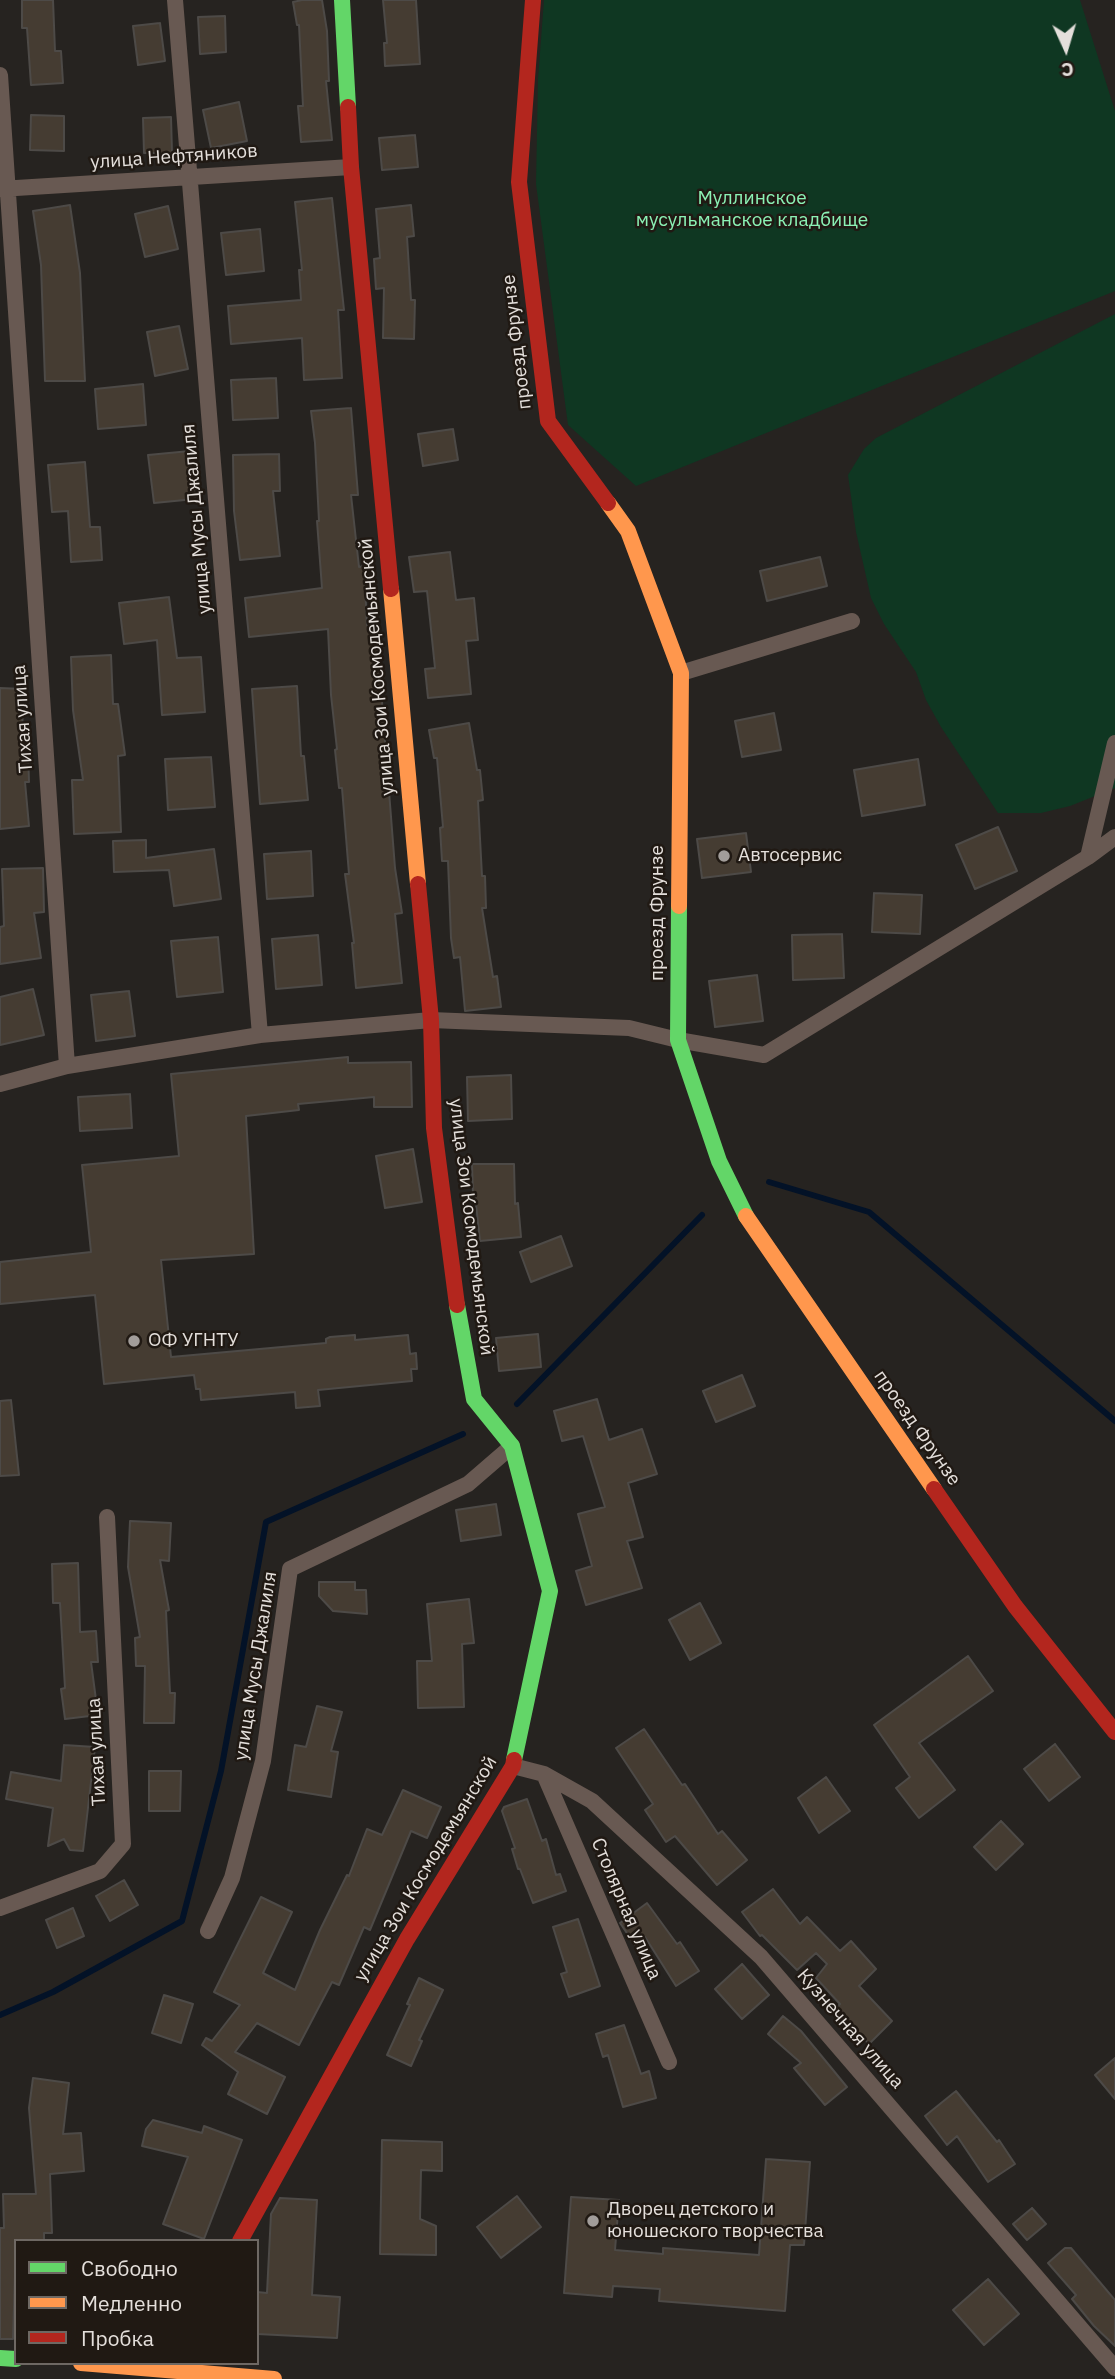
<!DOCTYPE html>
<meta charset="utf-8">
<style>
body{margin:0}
#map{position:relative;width:1115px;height:2379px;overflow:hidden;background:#262320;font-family:"IBM Plex Sans",sans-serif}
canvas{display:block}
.legend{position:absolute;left:14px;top:2239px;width:245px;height:126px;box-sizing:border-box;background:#201913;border:2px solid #6e6863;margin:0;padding:9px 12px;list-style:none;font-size:21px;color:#e4dfdb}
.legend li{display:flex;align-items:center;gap:14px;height:35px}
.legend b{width:35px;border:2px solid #6e6863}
.north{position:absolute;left:1031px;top:14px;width:70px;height:70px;-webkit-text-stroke:5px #201913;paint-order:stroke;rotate:176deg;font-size:19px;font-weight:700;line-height:28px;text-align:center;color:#e4dfdb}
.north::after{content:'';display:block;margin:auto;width:24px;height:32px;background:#e4dfdb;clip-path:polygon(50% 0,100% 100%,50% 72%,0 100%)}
</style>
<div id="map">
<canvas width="1115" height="2379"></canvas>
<ul class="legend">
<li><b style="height:9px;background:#63d668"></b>Свободно</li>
<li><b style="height:9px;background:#ff974d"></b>Медленно</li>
<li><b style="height:9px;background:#b3261e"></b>Пробка</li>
</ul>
<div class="north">С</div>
</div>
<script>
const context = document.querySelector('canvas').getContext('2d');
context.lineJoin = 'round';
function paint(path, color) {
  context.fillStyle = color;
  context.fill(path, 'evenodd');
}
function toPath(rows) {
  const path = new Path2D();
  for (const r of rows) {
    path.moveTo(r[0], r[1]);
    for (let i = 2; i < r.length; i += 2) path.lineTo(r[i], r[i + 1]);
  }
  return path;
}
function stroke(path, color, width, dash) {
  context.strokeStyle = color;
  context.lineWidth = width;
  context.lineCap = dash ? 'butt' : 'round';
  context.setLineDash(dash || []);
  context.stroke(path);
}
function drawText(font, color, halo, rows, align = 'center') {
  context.font = font + ' "IBM Plex Sans",sans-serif';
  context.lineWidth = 5;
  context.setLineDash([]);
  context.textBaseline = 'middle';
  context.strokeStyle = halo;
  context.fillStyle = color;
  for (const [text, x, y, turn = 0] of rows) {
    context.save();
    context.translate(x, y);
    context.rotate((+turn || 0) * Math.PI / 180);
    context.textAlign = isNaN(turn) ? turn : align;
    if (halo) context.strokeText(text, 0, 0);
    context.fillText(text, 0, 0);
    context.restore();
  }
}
paint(toPath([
 [544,0,1080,0,1115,111,1115,291,636,486,568,425,536,184,538,79],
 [1115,314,1115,788,1070,806,1041,813,998,813,941,727,926,700,916,672,884,624,871,598,856,532,848,475,864,449,876,438]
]), '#0f3722');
stroke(toPath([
 [769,1182,869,1212,1115,1421],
 [517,1404,702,1215],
 [0,2015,53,1992,182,1921,221,1771,266,1522,463,1434]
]), '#031227', 6);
const building = toPath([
 [22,0,53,0,55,51,61,51,63,83,31,85,27,28,22,28,22,0],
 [302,0,322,0,327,31,329,81,326,81,332,140,301,142,298,106,303,106,299,25,297,25,293,2,302,0],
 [383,0,416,0,420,64,385,66,384,43,387,43,383,0],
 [225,16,226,52,200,54,198,17,225,16],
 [160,23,165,61,138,65,133,26,160,23],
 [239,102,247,141,211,148,203,110,239,102],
 [31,115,64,116,64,151,30,150,31,115],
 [171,117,172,153,144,153,143,118,171,117],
 [415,135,418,167,382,170,379,138,415,135],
 [332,198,344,310,338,310,342,378,304,380,302,338,231,344,228,306,301,300,299,270,302,270,295,202,332,198],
 [70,205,80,273,85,381,45,381,41,265,33,211,70,205],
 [411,205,414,236,407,237,411,300,415,300,414,339,383,338,384,288,376,289,374,259,380,258,376,209,411,205],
 [168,206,178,249,145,257,135,214,168,206],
 [260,229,264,271,226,275,221,233,260,229],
 [179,326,188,369,155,376,147,332,179,326],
 [276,378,278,418,233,420,231,380,276,378],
 [143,384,146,425,98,429,95,389,143,384],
 [351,408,358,495,351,495,359,567,364,566,367,625,376,625,395,868,402,913,395,914,402,983,356,988,352,943,354,943,345,874,349,874,342,788,339,788,335,750,337,749,331,695,328,629,249,637,245,598,322,588,317,521,319,521,315,443,311,411,351,408],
 [453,429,458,460,423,466,418,434,453,429],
 [190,451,195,499,154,503,148,455,190,451],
 [279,454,280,491,273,491,280,556,240,560,234,511,233,455,279,454],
 [85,462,90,527,100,527,102,560,71,562,68,511,52,512,48,465,85,462],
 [450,552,456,600,474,598,478,640,466,641,471,694,428,698,425,669,435,668,427,591,414,592,409,557,450,552],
 [820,557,827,586,767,601,760,571,820,557],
 [169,597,177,658,201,657,205,712,162,715,157,640,124,644,119,603,169,597],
 [111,655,113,704,118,704,125,755,118,756,121,832,74,834,72,780,83,780,73,710,71,657,111,655],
 [297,686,301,756,304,756,308,800,260,804,252,689,297,686],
 [0,688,23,689,22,750,28,750,29,782,25,782,29,826,0,829,0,688],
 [774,713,781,750,742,757,735,721,774,713],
 [469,723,477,770,480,770,483,800,478,801,482,876,485,876,486,908,482,908,493,977,497,976,501,1007,465,1011,460,957,454,958,451,938,448,861,442,861,440,828,443,827,437,758,434,758,429,730,469,723],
 [211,757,215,807,168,810,165,759,211,757],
 [918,759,925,805,862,816,854,770,918,759],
 [998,827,1017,871,975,889,956,845,998,827],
 [746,833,751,872,702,878,697,839,746,833],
 [146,840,146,858,214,849,221,899,174,906,169,870,114,872,113,841,146,840],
 [311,851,313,896,267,899,264,854,311,851],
 [43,868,44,912,34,913,41,958,0,964,0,927,4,926,2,869,43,868],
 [874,893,922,895,920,934,872,932,874,893],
 [842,934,844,978,793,980,792,935,842,934],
 [318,935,322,985,276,989,272,939,318,935],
 [218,937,223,992,177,997,171,941,218,937],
 [757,975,763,1021,715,1027,709,981,757,975],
 [33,989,44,1035,0,1045,0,997,33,989],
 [129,991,135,1036,96,1041,91,995,129,991],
 [348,1057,348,1063,411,1062,412,1107,374,1107,374,1097,298,1104,299,1110,246,1116,254,1254,161,1260,171,1357,326,1343,326,1339,330,1337,355,1335,355,1340,408,1335,410,1354,416,1353,417,1369,411,1369,412,1381,318,1390,320,1406,296,1408,295,1392,201,1400,200,1389,196,1389,194,1375,104,1384,95,1295,0,1304,0,1262,91,1252,82,1165,179,1156,171,1074,348,1057],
 [511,1075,512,1119,468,1121,467,1077,511,1075],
 [130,1094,132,1128,80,1131,78,1097,130,1094],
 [413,1149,422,1202,385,1208,376,1156,413,1149],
 [472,1164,514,1164,515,1204,518,1203,521,1237,480,1241,475,1195,473,1195,472,1164],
 [561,1236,572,1266,531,1282,520,1252,561,1236],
 [538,1334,541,1367,499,1371,496,1338,538,1334],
 [742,1375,755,1406,716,1422,703,1391,742,1375],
 [597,1399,609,1440,642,1429,657,1474,628,1483,643,1537,627,1541,642,1588,586,1605,576,1571,592,1566,578,1514,605,1507,583,1436,562,1441,554,1411,597,1399],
 [11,1400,19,1475,0,1476,0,1401,11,1400],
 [496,1504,501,1535,461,1541,456,1510,496,1504],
 [130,1521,171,1523,169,1561,160,1560,169,1610,166,1611,170,1693,175,1693,174,1723,144,1723,145,1666,136,1666,135,1638,140,1637,128,1567,130,1521],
 [78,1563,80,1632,96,1631,98,1662,91,1662,98,1715,65,1719,61,1689,65,1688,60,1603,53,1603,52,1564,78,1563],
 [319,1582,355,1582,355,1590,366,1590,367,1614,333,1611,319,1596,319,1582],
 [469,1599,474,1643,462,1644,464,1707,418,1708,417,1661,432,1661,427,1604,469,1599],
 [700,1603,721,1643,690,1660,669,1620,700,1603],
 [968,1656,993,1691,919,1743,955,1790,919,1818,896,1788,910,1777,874,1725,968,1656],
 [317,1706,342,1712,331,1751,338,1752,331,1797,288,1790,295,1745,306,1747,317,1706],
 [644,1729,682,1785,685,1784,718,1834,722,1831,747,1860,717,1885,675,1836,666,1842,645,1810,653,1804,616,1748,644,1729],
 [1055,1744,1080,1777,1049,1801,1024,1769,1055,1744],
 [64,1745,95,1747,83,1851,70,1850,64,1839,48,1846,53,1808,6,1799,11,1772,61,1781,64,1745],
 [149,1771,181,1771,180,1811,149,1811,149,1771],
 [826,1777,850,1811,819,1833,798,1798,826,1777],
 [403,1790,441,1807,427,1838,411,1831,370,1930,364,1927,339,1985,332,1982,299,2045,257,2023,235,2052,285,2077,267,2114,228,2094,238,2072,202,2045,206,2038,212,2041,240,2005,214,1992,261,1897,292,1912,263,1973,295,1990,320,1930,347,1875,349,1876,367,1829,382,1835,403,1790],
 [527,1799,542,1841,546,1839,556,1875,560,1874,566,1891,533,1903,520,1869,518,1869,512,1849,515,1848,502,1811,504,1807,527,1799],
 [1001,1821,1023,1844,996,1870,974,1847,1001,1821],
 [124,1880,138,1905,110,1921,96,1896,124,1880],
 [773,1889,800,1924,807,1917,840,1951,851,1941,876,1969,859,1986,892,2021,869,2044,835,2009,840,2004,816,1978,827,1964,816,1953,797,1970,762,1935,760,1936,742,1912,773,1889],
 [647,1903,677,1944,680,1942,699,1971,676,1986,645,1937,635,1945,620,1923,647,1903],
 [73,1908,84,1936,57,1948,46,1920,73,1908],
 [578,1919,600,1986,569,1997,561,1974,567,1972,553,1927,578,1919],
 [742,1964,769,1995,742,2019,715,1989,742,1964],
 [419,1978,443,1990,419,2040,422,2041,411,2066,387,2055,410,2005,407,2004,419,1978],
 [164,1995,193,2004,181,2043,152,2033,164,1995],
 [783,2016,801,2031,847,2087,825,2105,794,2068,801,2063,768,2034,783,2016],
 [624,2025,641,2074,649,2071,656,2098,623,2107,608,2055,603,2057,596,2034,624,2025],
 [1115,2058,1115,2099,1095,2075,1115,2058],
 [33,2078,69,2083,63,2134,81,2133,84,2171,50,2174,52,2233,44,2233,44,2241,16,2241,13,2339,0,2339,0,2228,4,2228,3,2194,36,2194,29,2108,33,2078],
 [956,2091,997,2142,999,2140,1015,2164,988,2182,957,2136,947,2145,925,2116,956,2091],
 [153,2120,202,2133,204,2126,242,2140,204,2239,163,2224,188,2157,142,2146,146,2129,153,2120],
 [382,2140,442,2142,442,2171,421,2170,420,2219,436,2226,436,2255,380,2254,382,2140],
 [766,2159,810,2162,804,2245,790,2245,785,2311,659,2301,660,2289,613,2286,612,2297,564,2293,571,2197,619,2200,615,2250,663,2254,663,2248,759,2255,766,2159],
 [517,2196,541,2227,501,2258,477,2227,517,2196],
 [280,2198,317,2200,312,2295,340,2297,337,2338,257,2334,257,2292,267,2293,271,2214,280,2198],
 [1032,2208,1046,2224,1027,2240,1013,2224,1032,2208],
 [1065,2248,1071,2248,1115,2300,1115,2346,1094,2326,1072,2299,1076,2295,1048,2263,1065,2248],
 [988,2279,1019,2314,984,2345,953,2310,988,2279]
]);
paint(building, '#453c32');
stroke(building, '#4d4a47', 2);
stroke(toPath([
 [175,0,260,1035],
 [0,75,67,1066],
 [0,189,351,167],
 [681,673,852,621],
 [1088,857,1115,743],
 [0,1084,67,1066,260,1035,431,1020,629,1028,678,1040,764,1055,1088,857,1115,837],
 [513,1766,544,1774,592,1801,761,1957,1115,2368],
 [544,1774,669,2062],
 [0,1908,100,1871,123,1844,107,1517],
 [208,1931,232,1878,263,1761,290,1569,468,1484,512,1446]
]), '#685952', 16);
stroke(toPath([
 [342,0,348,107],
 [679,906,678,1040,719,1161,746,1216],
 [457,1305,474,1399,512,1446,550,1591,514,1760],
 [0,2358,16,2359]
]), '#63d668', 16);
stroke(toPath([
 [608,503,628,531,681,673,679,906],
 [391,589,418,884],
 [746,1216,934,1489],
 [81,2363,274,2379]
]), '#ff974d', 16);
stroke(toPath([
 [533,0,519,182,548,421,608,503],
 [348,107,351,167,391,589],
 [418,884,431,1020,434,1128,457,1305],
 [934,1489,1015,1606,1115,1732],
 [240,2241,407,1939,513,1766,514,1760]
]), '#b3261e', 16);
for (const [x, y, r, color] of [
 [724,856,7,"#a29d9a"],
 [134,1341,7,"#a29d9a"],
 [593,2221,7,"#a29d9a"]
]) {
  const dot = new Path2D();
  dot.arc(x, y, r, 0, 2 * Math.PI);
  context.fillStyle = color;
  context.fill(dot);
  stroke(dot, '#201913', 2.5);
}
drawText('19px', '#e4dfdb', '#201913', [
 ["улица Нефтяников",174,157,-4],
 ["проезд Фрунзе",517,342,-97],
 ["улица Мусы Джалиля",197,519,-95],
 ["улица Зои Космодемьянской",377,667,-95],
 ["Тихая улица",23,719,-94],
 ["проезд Фрунзе",658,913,-90],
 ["улица Зои Космодемьянской",471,1227,83],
 ["проезд Фрунзе",917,1428,55],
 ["улица Мусы Джалиля",256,1666,-81],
 ["Тихая улица",97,1752,-93],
 ["улица Зои Космодемьянской",426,1869,-59],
 ["Столярная улица",626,1909,67],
 ["Кузнечная улица",850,2029,49]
]);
drawText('19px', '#8bf2b5', '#201913', [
 ["Муллинское",752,199],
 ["мусульманское кладбище",752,221]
]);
drawText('19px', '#e4dfdb', '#201913', [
 ["Автосервис",738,856],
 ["ОФ УГНТУ",148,1341],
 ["Дворец детского и",607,2210],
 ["юношеского творчества",607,2232]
], 'left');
</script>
